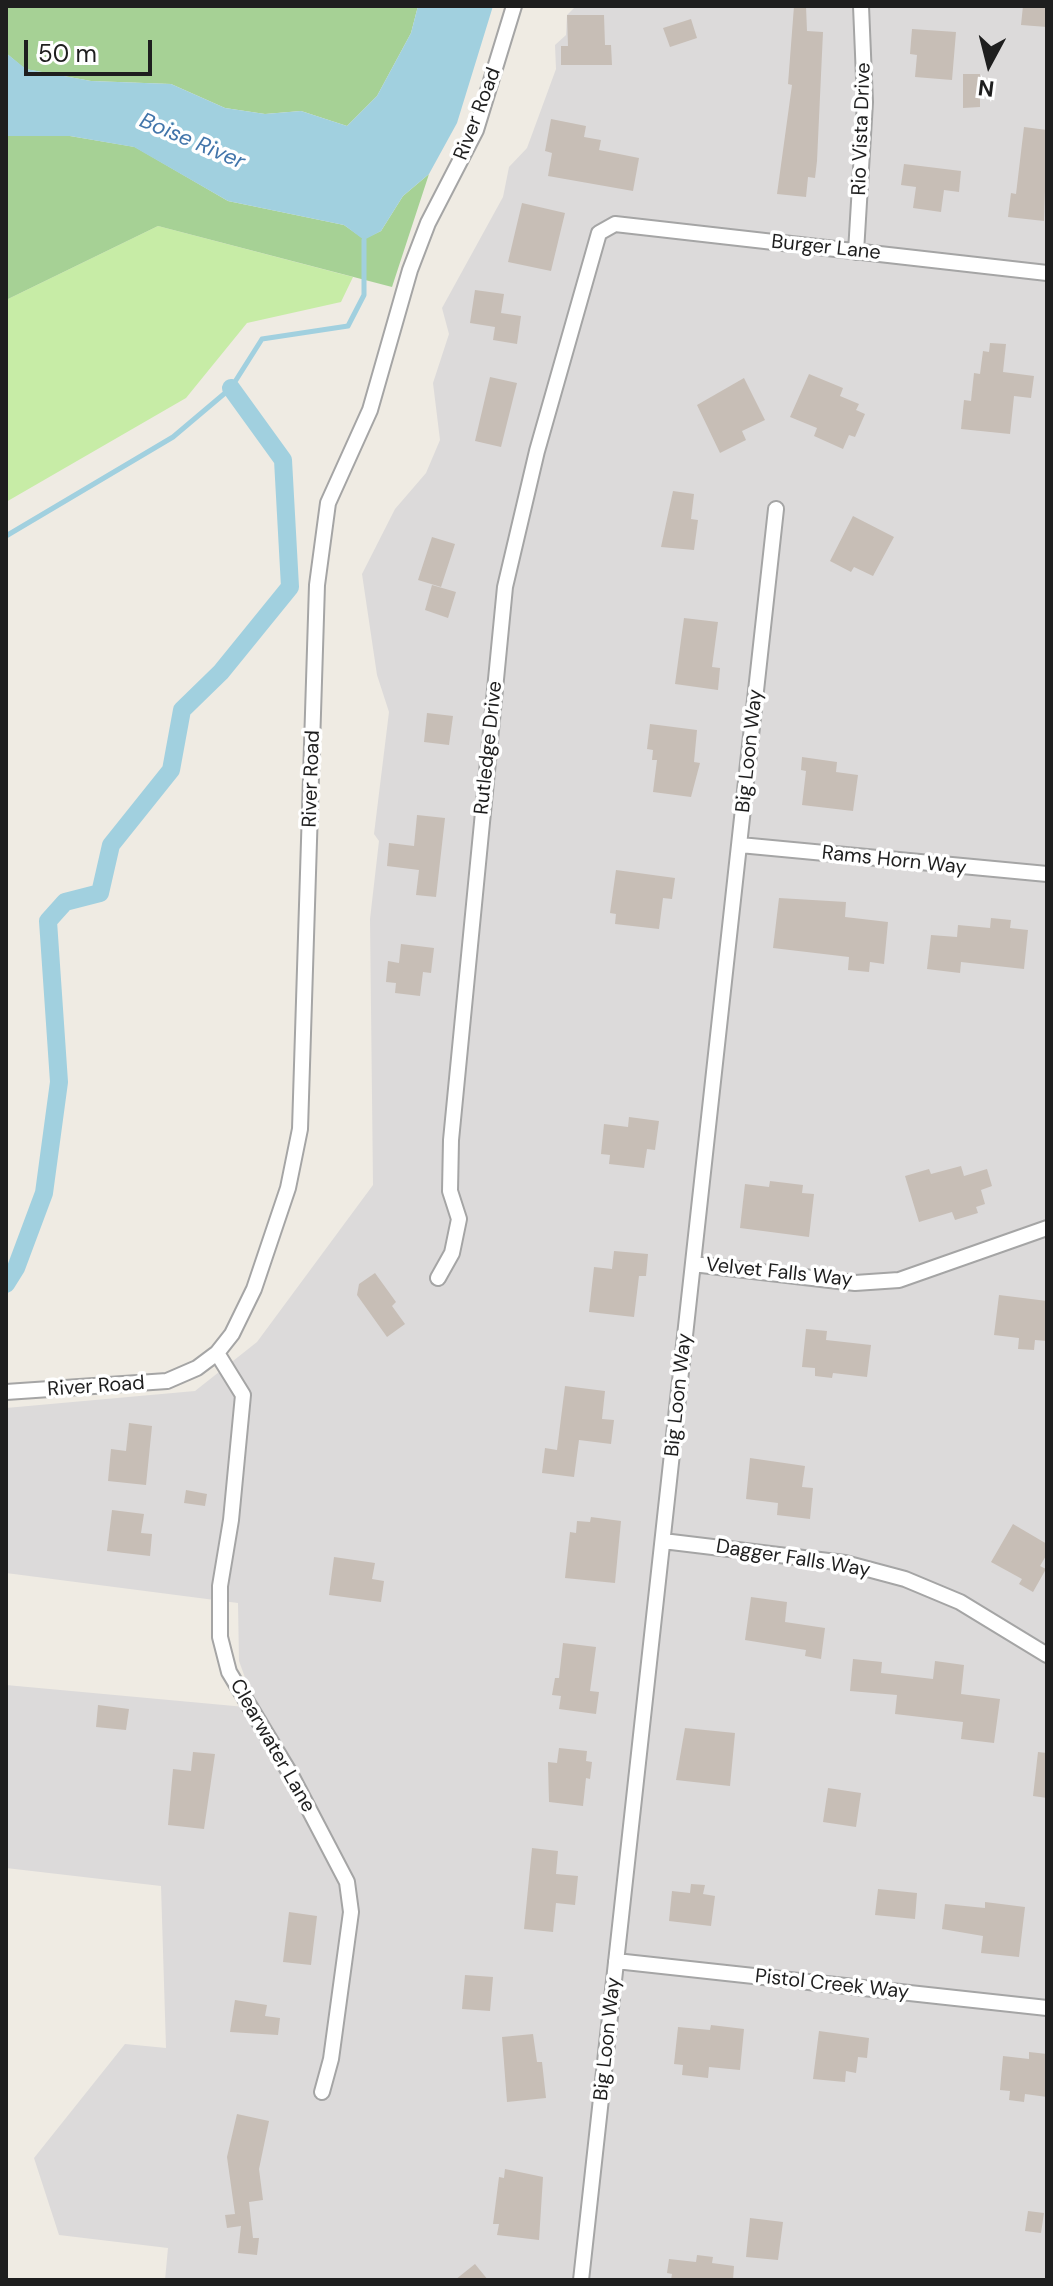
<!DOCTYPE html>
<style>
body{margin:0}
#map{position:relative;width:1053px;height:2286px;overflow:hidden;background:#efebe3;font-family:"DM Sans",sans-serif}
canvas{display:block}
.frame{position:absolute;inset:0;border:8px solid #1e1e1e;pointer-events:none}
.north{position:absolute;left:949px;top:24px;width:80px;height:80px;-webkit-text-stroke:6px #fff;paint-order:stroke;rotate:187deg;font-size:22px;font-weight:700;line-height:32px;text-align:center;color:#1e1e1e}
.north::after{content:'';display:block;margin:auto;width:28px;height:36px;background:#1e1e1e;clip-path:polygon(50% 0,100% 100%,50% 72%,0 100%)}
.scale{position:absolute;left:24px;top:40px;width:128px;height:36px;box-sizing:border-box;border:4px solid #1e1e1e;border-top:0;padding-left:10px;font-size:24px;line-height:28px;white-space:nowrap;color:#1e1e1e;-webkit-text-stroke:6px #fff;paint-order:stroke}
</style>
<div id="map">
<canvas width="1053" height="2286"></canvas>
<div class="frame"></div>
<div class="north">N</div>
<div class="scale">50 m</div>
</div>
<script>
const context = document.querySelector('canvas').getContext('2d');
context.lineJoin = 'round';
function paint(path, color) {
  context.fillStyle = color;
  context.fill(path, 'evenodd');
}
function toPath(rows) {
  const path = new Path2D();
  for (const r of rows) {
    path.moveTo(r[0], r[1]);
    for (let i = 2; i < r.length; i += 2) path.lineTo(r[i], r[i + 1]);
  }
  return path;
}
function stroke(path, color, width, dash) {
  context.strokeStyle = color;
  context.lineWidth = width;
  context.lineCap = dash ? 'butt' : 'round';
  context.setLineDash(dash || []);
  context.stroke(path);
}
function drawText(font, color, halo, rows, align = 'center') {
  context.font = font + ' "DM Sans",sans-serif';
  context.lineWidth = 7;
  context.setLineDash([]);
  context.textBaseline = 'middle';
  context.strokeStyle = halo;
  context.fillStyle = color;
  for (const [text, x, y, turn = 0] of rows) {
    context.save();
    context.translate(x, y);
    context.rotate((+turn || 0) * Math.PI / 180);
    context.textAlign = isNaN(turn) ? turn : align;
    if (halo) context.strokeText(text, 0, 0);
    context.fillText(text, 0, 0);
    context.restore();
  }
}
paint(toPath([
 [576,6,1047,6,1047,2280,165,2280,168,2248,59,2235,34,2158,125,2044,166,2048,161,1886,6,1868,6,1685,256,1708,239,1661,238,1603,6,1573,6,1408,195,1391,257,1342,373,1185,370,919,379,841,374,834,389,712,377,675,362,574,395,509,426,473,440,440,433,383,449,334,442,308,503,197,509,167,527,148,556,69,555,45,566,35,567,15]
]), '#dcdada');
paint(toPath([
 [158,226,353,277,341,302,247,323,186,398,6,502,6,300]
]), '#c7eca6');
paint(toPath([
 [6,6,418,6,411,33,377,96,347,126,301,111,265,114,225,108,171,84,91,81,25,69,6,53],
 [6,136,70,136,135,147,228,201,344,225,364,239,381,231,403,196,429,174,392,287,158,226,6,300]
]), '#a6d195');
paint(toPath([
 [418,6,493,6,457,123,429,174,403,196,381,231,364,240,344,225,228,201,134,147,70,136,6,136,6,53,26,69,91,81,171,84,225,108,265,114,301,111,347,126,377,96,411,33]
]), '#a1d0df');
stroke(toPath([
 [6,536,173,437,231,388,262,339,348,326,364,295,364,240]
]), '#a1d0df', 5);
stroke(toPath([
 [6,1284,16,1268,44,1193,59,1082,48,921,65,902,100,893,111,845,171,770,182,710,221,672,290,587,283,460,231,388]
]), '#a1d0df', 18);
paint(toPath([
 [794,6,806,6,807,31,823,32,817,161,815,178,808,177,806,197,777,194,792,85,788,84],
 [1023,6,1047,6,1047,27,1021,25],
 [567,15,604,15,605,45,611,45,612,65,561,65,561,46,568,46],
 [691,19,697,38,670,47,663,28],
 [912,29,956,32,952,80,915,77,917,55,910,54],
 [963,74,980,74,980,107,963,108],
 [551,119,586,126,584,137,601,140,599,150,639,158,633,191,548,176,552,153,545,151],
 [1024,127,1047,130,1044,221,1008,217,1011,193,1016,194],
 [904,164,961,171,959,192,944,190,941,212,913,208,916,187,901,185],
 [522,203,565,213,551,271,508,262],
 [475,290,504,294,501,313,521,316,517,344,493,340,495,327,470,323],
 [990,343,1006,344,1003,372,1034,376,1031,398,1014,396,1010,434,961,429,964,400,971,401,974,373,980,374,983,351,989,352],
 [809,374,843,388,840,396,859,404,856,410,865,414,855,437,849,435,843,449,814,436,817,428,790,417],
 [490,377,517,383,501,447,475,441],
 [744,378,765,420,742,431,746,440,720,453,697,405],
 [673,491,694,494,691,519,698,520,694,550,661,547],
 [853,516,894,537,873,576,854,567,851,572,830,561],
 [432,537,455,544,441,587,418,580],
 [432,585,456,592,448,618,425,610],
 [684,618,718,622,712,667,720,668,718,690,675,684],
 [427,713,453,716,449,745,424,742],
 [650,724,697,730,694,762,700,763,691,797,653,792,657,760,652,760,653,750,647,749],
 [802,757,837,762,836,772,858,775,853,811,802,805,806,771,801,770],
 [417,815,445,818,436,897,416,895,419,870,387,866,389,843,414,846],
 [616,870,675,878,672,899,663,898,659,929,615,924,616,914,610,913],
 [779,898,846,902,845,917,888,922,884,964,870,962,869,972,848,970,849,957,773,948],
 [991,918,1011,920,1010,928,1028,930,1024,969,961,962,960,973,927,969,931,935,957,937,958,925,990,928],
 [401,944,434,948,431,973,423,972,420,996,395,993,396,983,386,982,388,961,399,963],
 [629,1117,659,1121,655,1150,647,1149,644,1168,609,1164,610,1155,601,1154,604,1124,628,1127],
 [961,1166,964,1176,987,1169,992,1186,981,1190,985,1204,976,1207,978,1213,955,1220,952,1212,919,1222,905,1176,929,1169,931,1174],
 [770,1181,803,1185,802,1193,814,1194,809,1237,740,1228,745,1184,769,1187],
 [614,1251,648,1254,646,1276,639,1276,634,1317,589,1312,594,1267,612,1269],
 [375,1273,396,1302,392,1306,405,1324,387,1337,357,1295,359,1284],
 [999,1295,1047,1301,1047,1341,1035,1340,1034,1350,1018,1349,1019,1338,994,1335],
 [806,1329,827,1331,826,1340,871,1345,867,1377,833,1373,832,1378,815,1376,815,1368,802,1367],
 [565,1386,605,1391,602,1419,614,1420,611,1444,579,1440,574,1477,542,1473,545,1448,557,1450],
 [129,1423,152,1426,146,1485,108,1481,111,1449,126,1451],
 [750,1458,805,1466,802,1487,813,1488,810,1519,777,1515,778,1503,746,1499],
 [186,1490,207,1494,205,1506,184,1503],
 [112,1510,144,1514,141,1533,152,1534,150,1556,107,1551],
 [591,1517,621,1521,615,1583,565,1578,570,1532,576,1533,577,1521,590,1522],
 [1013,1524,1047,1544,1047,1554,1040,1566,1046,1569,1033,1592,1019,1584,1022,1579,991,1562],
 [334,1557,375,1563,372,1579,384,1581,381,1602,329,1595],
 [751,1597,787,1602,785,1622,825,1628,821,1659,805,1656,806,1650,745,1640],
 [563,1643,596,1647,590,1691,599,1692,596,1714,559,1709,561,1696,552,1695,555,1678,559,1678],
 [853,1659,882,1662,881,1673,933,1679,935,1661,964,1665,961,1694,1000,1699,994,1743,961,1739,963,1722,895,1714,897,1695,850,1691],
 [98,1705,129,1709,126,1730,96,1727],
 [685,1728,735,1733,730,1786,676,1780],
 [559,1748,587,1751,586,1761,592,1762,590,1779,586,1778,583,1806,549,1802,548,1762,557,1763],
 [193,1752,215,1754,204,1829,168,1825,173,1769,191,1771],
 [1038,1752,1047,1753,1047,1798,1033,1796],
 [828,1788,861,1793,856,1827,823,1822],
 [532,1848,558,1851,556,1874,578,1876,575,1905,556,1903,553,1932,524,1929],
 [691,1884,705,1885,703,1894,715,1896,711,1926,669,1921,672,1891,690,1893],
 [878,1889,917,1893,915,1919,875,1915],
 [985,1902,1025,1907,1019,1957,981,1953,983,1936,942,1929,945,1904,985,1908],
 [289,1912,317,1916,311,1965,283,1962],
 [465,1975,493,1977,490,2011,462,2009],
 [235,2000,267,2005,265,2016,280,2018,278,2035,230,2032],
 [711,2025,744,2029,740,2070,709,2067,708,2078,682,2075,683,2065,674,2064,678,2027,710,2030],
 [819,2031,869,2038,867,2058,858,2057,856,2073,846,2071,845,2082,813,2079],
 [533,2034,537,2062,542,2062,546,2098,507,2102,502,2037],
 [1029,2052,1047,2054,1047,2097,1025,2094,1024,2102,1009,2100,1010,2091,1000,2090,1003,2056,1029,2059],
 [237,2114,269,2121,259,2169,263,2200,249,2202,253,2238,259,2238,257,2255,238,2253,241,2226,227,2228,225,2215,235,2214,227,2157],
 [505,2169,543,2177,539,2240,497,2235,499,2224,493,2224,499,2177,504,2178],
 [1028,2211,1044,2213,1041,2233,1025,2231],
 [750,2218,783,2222,778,2260,746,2257],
 [697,2255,713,2257,712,2263,734,2266,733,2280,671,2280,672,2274,667,2273,669,2259,696,2262],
 [475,2264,488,2280,455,2280]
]), '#c7beb6');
const minor = toPath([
 [856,252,865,102,861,6],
 [740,845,1047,874],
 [693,1264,855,1283,899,1280,1047,1228],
 [438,1278,452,1253,459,1219,450,1191,451,1140,505,587,537,451,599,233,615,224,1047,273],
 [217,1353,243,1395,231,1520,220,1586,220,1637,229,1672,291,1775,347,1882,351,1912,331,2059,322,2092],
 [6,1392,167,1381,197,1368,217,1353,232,1334,254,1289,288,1188,300,1129,317,585,328,503,370,410,410,270,428,223,476,130,514,6],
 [663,1541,845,1563,905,1579,960,1602,1047,1655],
 [616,1961,1047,2008],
 [581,2280,776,509]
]);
stroke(minor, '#a5a5a5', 18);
stroke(minor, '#fff', 14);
drawText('20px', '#1e1e1e', '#fff', [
 ["River Road",478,114,-69],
 ["Rio Vista Drive",862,129,-88],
 ["Burger Lane",826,248,6],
 ["Rutledge Drive",489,748,-84],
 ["Big Loon Way",750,751,-84],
 ["River Road",312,779,-88],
 ["Rams Horn Way",894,861,6],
 ["Velvet Falls Way",779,1273,6],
 ["River Road",96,1387,-4],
 ["Big Loon Way",679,1395,-84],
 ["Dagger Falls Way",793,1559,9],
 ["Clearwater Lane",272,1746,60],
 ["Pistol Creek Way",832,1985,6],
 ["Big Loon Way",608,2039,-84]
]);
drawText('italic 22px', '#4275aa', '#fff', [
 ["Boise River",192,142,23]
]);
</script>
